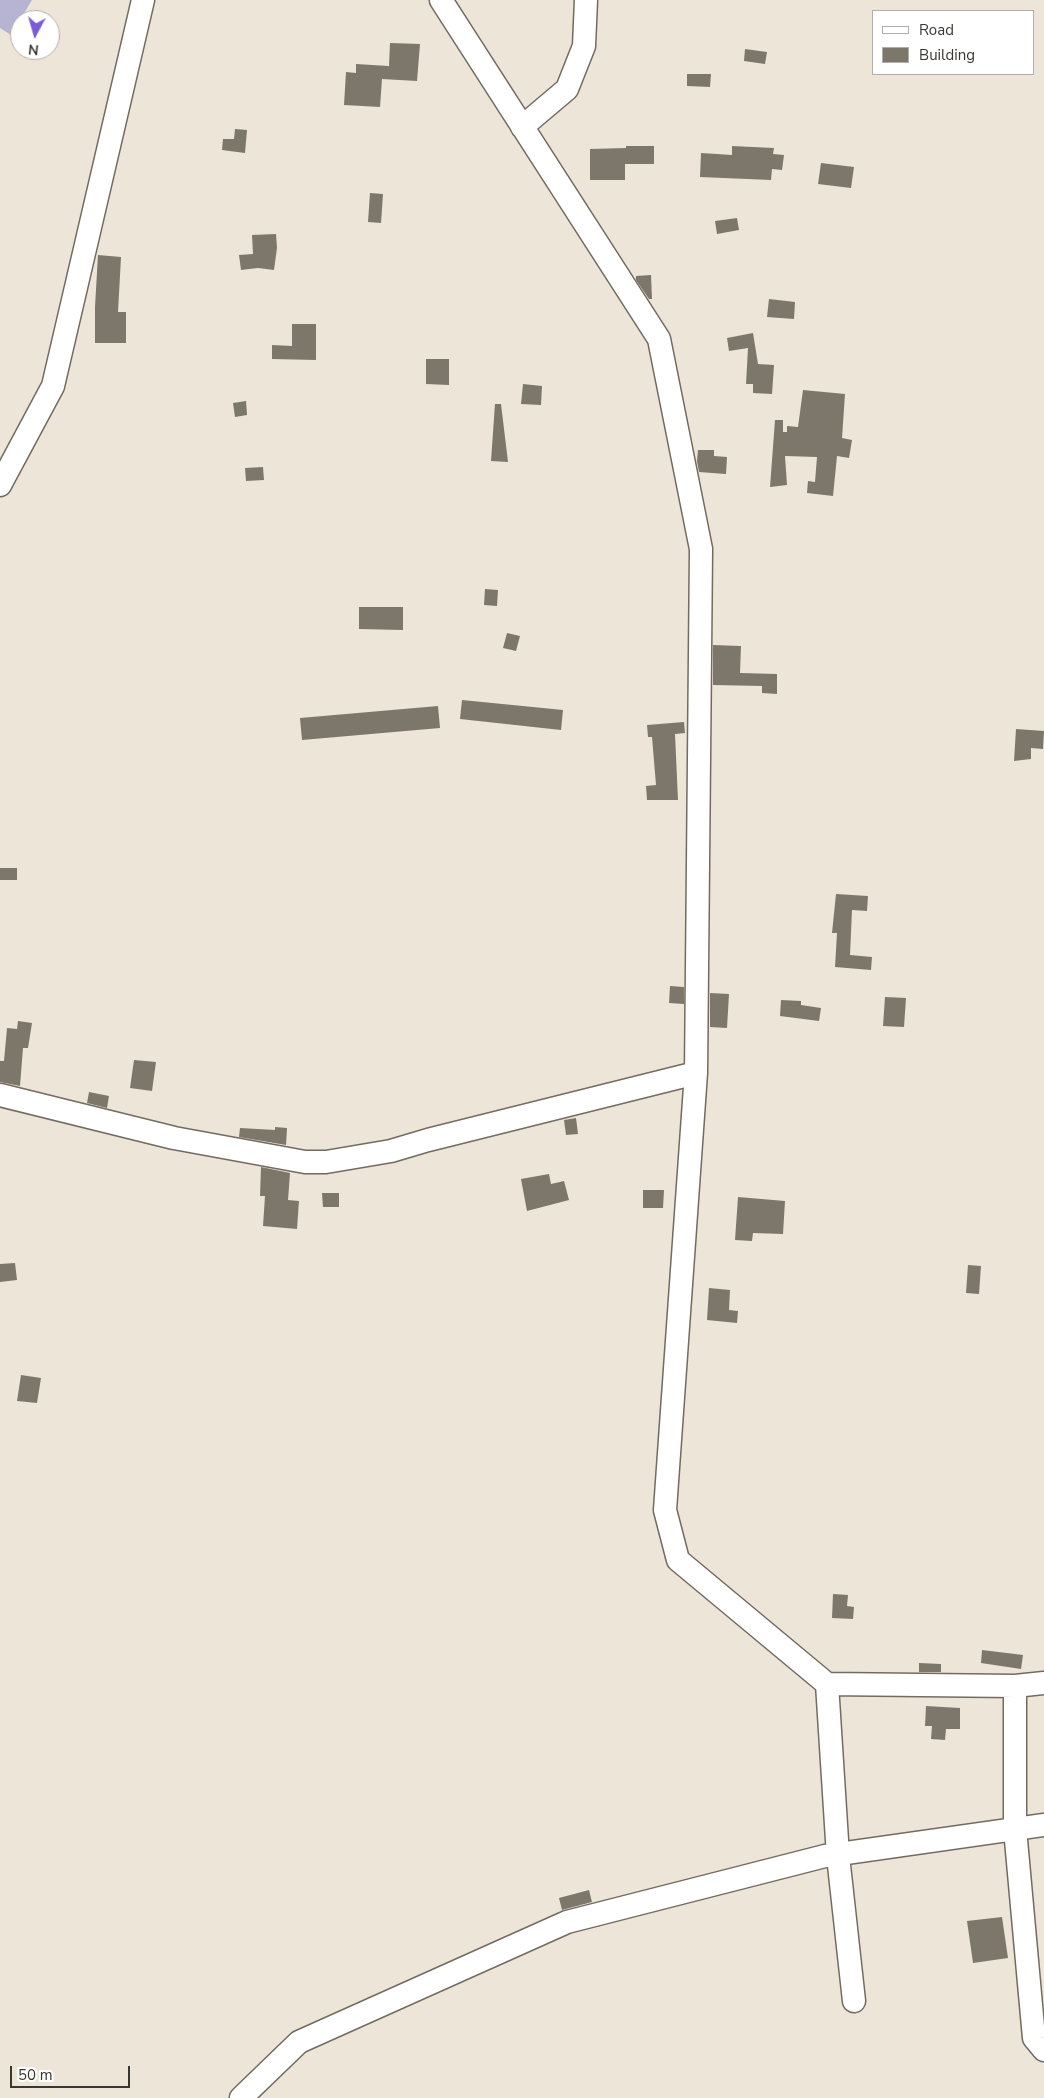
<!DOCTYPE html>
<style>
body{margin:0}
#map{position:relative;width:1044px;height:2098px;overflow:hidden;background:#ede5d8;font-family:"Nunito Sans",sans-serif}
canvas{display:block}
.legend{position:absolute;left:872px;top:10px;width:162px;height:65px;box-sizing:border-box;background:#fff;border:1px solid #b0afad;margin:0;padding:6px 9px;list-style:none;font-size:15px;color:#3a3732}
.legend li{display:flex;align-items:center;gap:10px;height:25px}
.legend b{width:25px;border:1px solid #b0afad}
.north{position:absolute;left:10px;top:10px;width:50px;height:50px;box-sizing:border-box;background:#fff;border:1px solid #b0afad;border-radius:50%;rotate:186deg;font-size:14px;font-weight:700;line-height:20px;text-align:center;color:#3a3732}
.north::after{content:'';display:block;margin:auto;width:18px;height:22px;background:#7a5cd7;clip-path:polygon(50% 0,100% 100%,50% 72%,0 100%)}
.scale{position:absolute;left:10px;top:2066px;width:120px;height:22px;box-sizing:border-box;border:2px solid #3a3732;border-top:0;padding-left:6px;font-size:15px;line-height:18px;white-space:nowrap;color:#3a3732;-webkit-text-stroke:4px #fff;paint-order:stroke}
</style>
<div id="map">
<canvas width="1044" height="2098"></canvas>
<ul class="legend">
<li><b style="height:6px;background:#fff"></b>Road</li>
<li><b style="height:14px;background:#7d766b"></b>Building</li>
</ul>
<div class="north">N</div>
<div class="scale">50 m</div>
</div>
<script>
const context = document.querySelector('canvas').getContext('2d');
context.lineJoin = 'round';
function paint(path, color) {
  context.fillStyle = color;
  context.fill(path, 'evenodd');
}
function toPath(rows) {
  const path = new Path2D();
  for (const r of rows) {
    path.moveTo(r[0], r[1]);
    for (let i = 2; i < r.length; i += 2) path.lineTo(r[i], r[i + 1]);
  }
  return path;
}
function stroke(path, color, width, dash) {
  context.strokeStyle = color;
  context.lineWidth = width;
  context.lineCap = dash ? 'butt' : 'round';
  context.setLineDash(dash || []);
  context.stroke(path);
}
paint(toPath([
 [0,0,32,0,11,35,0,28]
]), '#b6b3d3');
paint(toPath([
 [390,43,420,44,417,81,382,79,380,107,344,105,346,72,356,73,356,64,389,66],
 [745,49,767,52,765,64,744,61],
 [687,74,711,74,710,87,687,86],
 [235,129,247,130,245,153,222,150,223,139,234,139],
 [626,146,654,146,654,164,625,164,625,180,590,180,590,149,626,148],
 [732,146,774,148,773,154,784,155,782,170,772,169,771,180,700,177,701,153,732,155],
 [821,163,854,167,851,188,818,184],
 [370,193,383,194,381,223,368,222],
 [737,218,739,230,717,234,715,221],
 [276,234,277,248,274,270,258,268,241,270,239,255,253,254,252,235],
 [98,255,121,257,118,312,126,312,126,343,95,343,95,307],
 [651,275,652,299,649,299,636,280,636,276],
 [769,299,795,302,794,319,767,317],
 [292,324,316,324,316,360,272,359,272,345,292,346],
 [753,333,758,364,774,365,772,394,753,393,753,384,746,384,748,348,729,351,727,338],
 [426,359,449,359,449,385,426,384],
 [523,384,542,386,541,405,521,404],
 [803,390,845,394,842,438,852,440,849,458,837,456,833,496,807,493,808,481,815,482,817,457,785,456,787,485,770,487,775,420,783,420,783,432,787,432,787,426,798,427],
 [246,401,247,415,235,417,233,403],
 [495,404,501,404,508,462,491,461],
 [698,450,714,450,714,456,727,457,726,474,699,472,697,461],
 [263,467,264,480,246,481,245,468],
 [485,589,498,590,497,606,484,605],
 [359,607,403,607,403,630,359,629],
 [507,633,520,636,516,651,503,648],
 [713,645,741,646,740,673,777,674,777,694,762,693,762,686,713,685],
 [462,700,563,710,561,730,460,719],
 [438,706,440,728,302,740,300,718],
 [684,722,685,733,675,734,678,800,647,800,646,786,656,785,652,737,648,737,647,725],
 [1016,729,1044,731,1043,749,1031,748,1031,759,1014,761],
 [0,868,17,868,17,880,0,880],
 [836,894,868,896,867,911,852,910,850,955,872,957,871,970,835,967,837,933,832,933],
 [670,986,684,987,684,1004,669,1003],
 [710,993,729,994,727,1028,710,1027],
 [885,997,906,998,904,1027,883,1026],
 [781,1000,801,1001,801,1005,821,1008,819,1021,780,1016],
 [18,1021,32,1023,28,1048,23,1048,20,1086,0,1082,0,1061,4,1061,7,1028,17,1029],
 [134,1060,156,1062,152,1091,130,1088],
 [89,1092,109,1096,107,1108,87,1103],
 [576,1118,578,1134,566,1135,564,1120],
 [275,1127,287,1128,286,1145,239,1137,240,1128,275,1130],
 [261,1167,290,1173,288,1200,299,1201,297,1229,263,1226,265,1196,260,1196],
 [549,1174,551,1184,564,1181,569,1200,527,1211,521,1179],
 [643,1190,664,1190,663,1208,643,1208],
 [322,1193,339,1193,339,1207,323,1207],
 [738,1197,785,1201,783,1234,753,1233,752,1241,735,1240],
 [15,1263,17,1280,0,1282,0,1264],
 [968,1265,981,1266,979,1294,966,1293],
 [709,1288,730,1290,729,1310,738,1311,737,1323,707,1320],
 [21,1375,41,1378,37,1403,17,1401],
 [833,1594,848,1595,847,1606,854,1607,853,1619,832,1618],
 [982,1650,1023,1655,1021,1669,981,1663],
 [919,1663,941,1664,941,1672,919,1672],
 [926,1706,960,1708,960,1729,946,1729,945,1740,931,1739,932,1726,925,1726],
 [589,1890,592,1902,562,1910,559,1898],
 [1002,1917,1008,1958,973,1963,967,1921]
]), '#7d766b');
const minor = toPath([
 [441,0,659,339,701,549,696,1073,665,1510,678,1560,827,1684,1015,1686,1015,1829,1034,2038,1044,2050],
 [522,127,567,89,584,46,586,0],
 [0,485,53,386,143,0],
 [0,1095,174,1138,305,1162,326,1162,391,1151,428,1140,696,1073],
 [827,1684,838,1856,854,2001],
 [1015,1686,1044,1683],
 [241,2098,299,2042,567,1922,825,1856,1044,1825]
]);
stroke(minor, '#726b61', 25);
stroke(minor, '#fff', 22);
</script>
